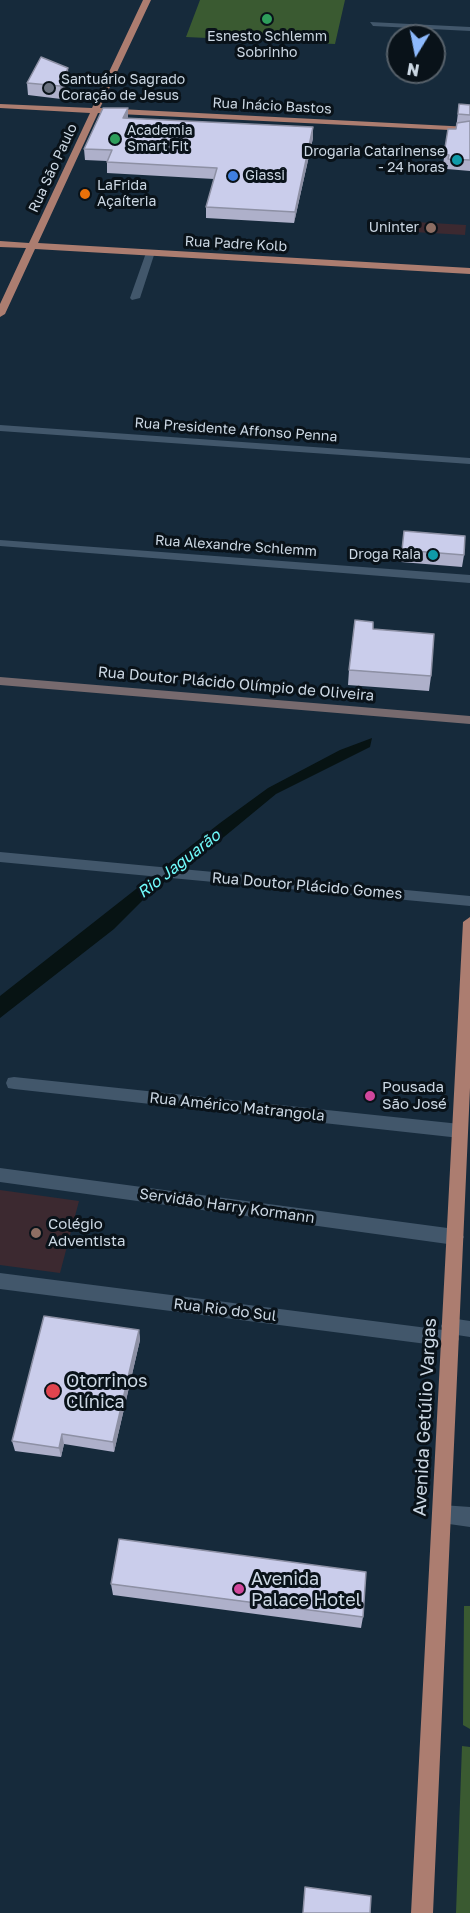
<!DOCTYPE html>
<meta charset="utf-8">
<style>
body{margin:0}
#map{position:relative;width:470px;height:1913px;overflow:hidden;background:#162a3b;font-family:"Golos Text",sans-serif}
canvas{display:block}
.north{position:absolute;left:386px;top:24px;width:60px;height:60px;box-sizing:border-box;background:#091219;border:2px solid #57616a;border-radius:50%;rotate:190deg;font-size:16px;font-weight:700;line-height:24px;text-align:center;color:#ccd8e4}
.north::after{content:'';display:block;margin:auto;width:21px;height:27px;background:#8db9fc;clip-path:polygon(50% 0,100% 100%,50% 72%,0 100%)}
</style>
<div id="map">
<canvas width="470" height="1913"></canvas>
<div class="north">N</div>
</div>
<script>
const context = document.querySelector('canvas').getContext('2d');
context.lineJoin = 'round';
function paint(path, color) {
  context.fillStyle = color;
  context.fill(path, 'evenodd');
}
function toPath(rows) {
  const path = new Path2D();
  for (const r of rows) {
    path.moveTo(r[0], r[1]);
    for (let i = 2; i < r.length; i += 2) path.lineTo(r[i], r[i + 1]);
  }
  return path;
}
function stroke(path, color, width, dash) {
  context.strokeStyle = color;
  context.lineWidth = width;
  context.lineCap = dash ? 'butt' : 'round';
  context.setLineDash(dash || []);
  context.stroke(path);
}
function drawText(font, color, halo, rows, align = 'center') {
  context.font = font + ' "Golos Text",sans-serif';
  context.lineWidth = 6;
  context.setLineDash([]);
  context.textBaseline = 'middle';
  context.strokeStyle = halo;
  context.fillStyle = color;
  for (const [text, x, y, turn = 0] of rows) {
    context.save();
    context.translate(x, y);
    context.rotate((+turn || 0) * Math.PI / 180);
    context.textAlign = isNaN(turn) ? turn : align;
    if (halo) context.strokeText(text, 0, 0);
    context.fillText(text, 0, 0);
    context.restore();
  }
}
paint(toPath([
 [398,221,466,225,465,235,397,231],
 [0,1190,79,1201,60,1273,0,1265]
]), '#3c2930');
paint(toPath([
 [200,0,345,0,335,44,186,37],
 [464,1606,470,1606,470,1729,463,1725],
 [462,1746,470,1747,470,1913,456,1913]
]), '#3a5a31');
paint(toPath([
 [372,738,370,747,276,794,213,846,151,892,114,929,0,1018,0,996,220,823,268,788,340,750]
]), '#071313');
paint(toPath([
 [370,22,470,27,470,31,373,26,370,22],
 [147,250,155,252,140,298,132,300,130,298,147,250],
 [0,425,470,458,470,464,0,431,0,425],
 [0,540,470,575,470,583,0,546,0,540],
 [0,852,470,896,470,906,0,862,0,852],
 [14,1077,460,1124,466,1126,468,1131,466,1136,460,1138,14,1089,8,1088,6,1083,8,1078,14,1077],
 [0,1168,455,1229,461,1232,464,1237,461,1242,455,1245,0,1182,0,1168],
 [0,1273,443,1330,441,1326,444,1320,450,1318,470,1321,470,1337,457,1335,459,1339,456,1345,450,1347,0,1289,0,1273],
 [442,1505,470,1507,470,1527,435,1522,432,1515,435,1508,442,1505]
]), '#42576b');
paint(toPath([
 [0,677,470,716,470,724,0,685,0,677]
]), '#776a6e');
paint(toPath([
 [143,0,151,0,100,108,470,127,470,131,98,113,38,243,470,268,470,274,35,249,5,314,0,317,0,304,26,248,0,247,0,241,29,243,90,113,0,108,0,104,92,108,143,0],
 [470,917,470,1088,433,1913,411,1913,463,922,470,917]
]), '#ac7d70');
paint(toPath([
 [69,81,61,99,28,95,27,83],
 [459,104,470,105,470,171,447,169,448,165,443,165,448,129,456,129],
 [128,108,128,118,313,138,294,223,206,218,206,207,214,179,107,173,107,161,85,160,84,149],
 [404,531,464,555,462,567,401,562],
 [349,670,431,676,429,691,348,685],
 [139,1330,140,1340,114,1452,64,1444,61,1457,15,1451,12,1441],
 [111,1584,363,1617,361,1628,113,1595]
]), '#aeb0ca');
paint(toPath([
 [68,68,69,81,61,99,60,86],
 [128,108,128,118,123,118],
 [313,127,313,138,294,223,295,212],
 [139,1330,140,1340,114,1452,113,1442],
 [62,1434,64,1444,61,1457,59,1448]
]), '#8d90a4');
const building = toPath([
 [41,57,68,68,60,86,27,83,41,57],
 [459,104,470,105,470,115,458,114,459,104],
 [103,108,128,108,123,118,313,127,295,212,206,207,217,168,107,162,112,150,84,149,103,108],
 [470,121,470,160,448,159,449,155,444,154,448,129,456,129,457,123,470,121],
 [404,531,465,536,464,555,402,550,404,531],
 [355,620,373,622,373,629,434,634,431,676,349,670,355,620],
 [44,1316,139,1330,113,1442,62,1434,59,1448,12,1441,44,1316],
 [119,1539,366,1572,363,1617,111,1584,119,1539],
 [305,1887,371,1896,370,1913,303,1913,305,1887]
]);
paint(building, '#cacdeb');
stroke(building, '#8d90a4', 1.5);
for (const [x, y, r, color] of [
 [267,19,6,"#2e9e5b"],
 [49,88,6,"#6b7280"],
 [115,139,6,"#2e9e5b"],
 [457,160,6,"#0f9aa8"],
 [233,176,6,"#3f7fe0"],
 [85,194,6,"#e8710a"],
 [431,228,6,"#8d6e63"],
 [433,555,6,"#0f9aa8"],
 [370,1096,6,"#d1479c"],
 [36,1233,6,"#8d6e63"],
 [53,1391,8,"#e0444e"],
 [239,1589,6,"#d1479c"]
]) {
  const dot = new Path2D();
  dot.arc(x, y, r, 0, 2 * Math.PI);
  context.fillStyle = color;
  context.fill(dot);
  stroke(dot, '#091219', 2);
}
drawText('14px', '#ccd8e4', '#091219', [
 ["Esnesto Schlemm",267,37,"center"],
 ["Sobrinho",267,53,"center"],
 ["Santuário Sagrado",61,80],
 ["Coração de Jesus",61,96],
 ["Academia",127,131],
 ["Smart Fit",127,147],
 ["Drogaria Catarinense",445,152,"right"],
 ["- 24 horas",445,168,"right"],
 ["Giassi",245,176],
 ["LaFrida",97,186],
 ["Açaíteria",97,202],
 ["Uninter",419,228,"right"],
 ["Droga Raia",421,555,"right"]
], 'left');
drawText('14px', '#ccd8e4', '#091219', [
 ["Rua Inácio Bastos",272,106,3],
 ["Rua São Paulo",53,168,-65],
 ["Rua Padre Kolb",236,244,3],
 ["Rua Presidente Affonso Penna",236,430,4],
 ["Rua Alexandre Schlemm",236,546,4]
]);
drawText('15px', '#ccd8e4', '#091219', [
 ["Rua Doutor Plácido Olímpio de Oliveira",236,684,5],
 ["Rua Doutor Plácido Gomes",307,886,5],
 ["Rua Américo Matrangola",237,1107,6],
 ["Servidão Harry Kormann",227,1206,8],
 ["Rua Rio do Sul",225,1310,7]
]);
drawText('15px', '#ccd8e4', '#091219', [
 ["Pousada",382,1087],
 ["São José",382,1104],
 ["Colégio",48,1224],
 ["Adventista",48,1241]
], 'left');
drawText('italic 16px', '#71fcfc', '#091219', [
 ["Rio Jaguarão",179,864,-38]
]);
drawText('18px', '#ccd8e4', '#091219', [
 ["Otorrinos",66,1381],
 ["Clínica",66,1402],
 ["Avenida",251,1579],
 ["Palace Hotel",251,1600]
], 'left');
drawText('18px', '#ccd8e4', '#091219', [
 ["Avenida Getúlio Vargas",425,1417,-87]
]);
</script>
